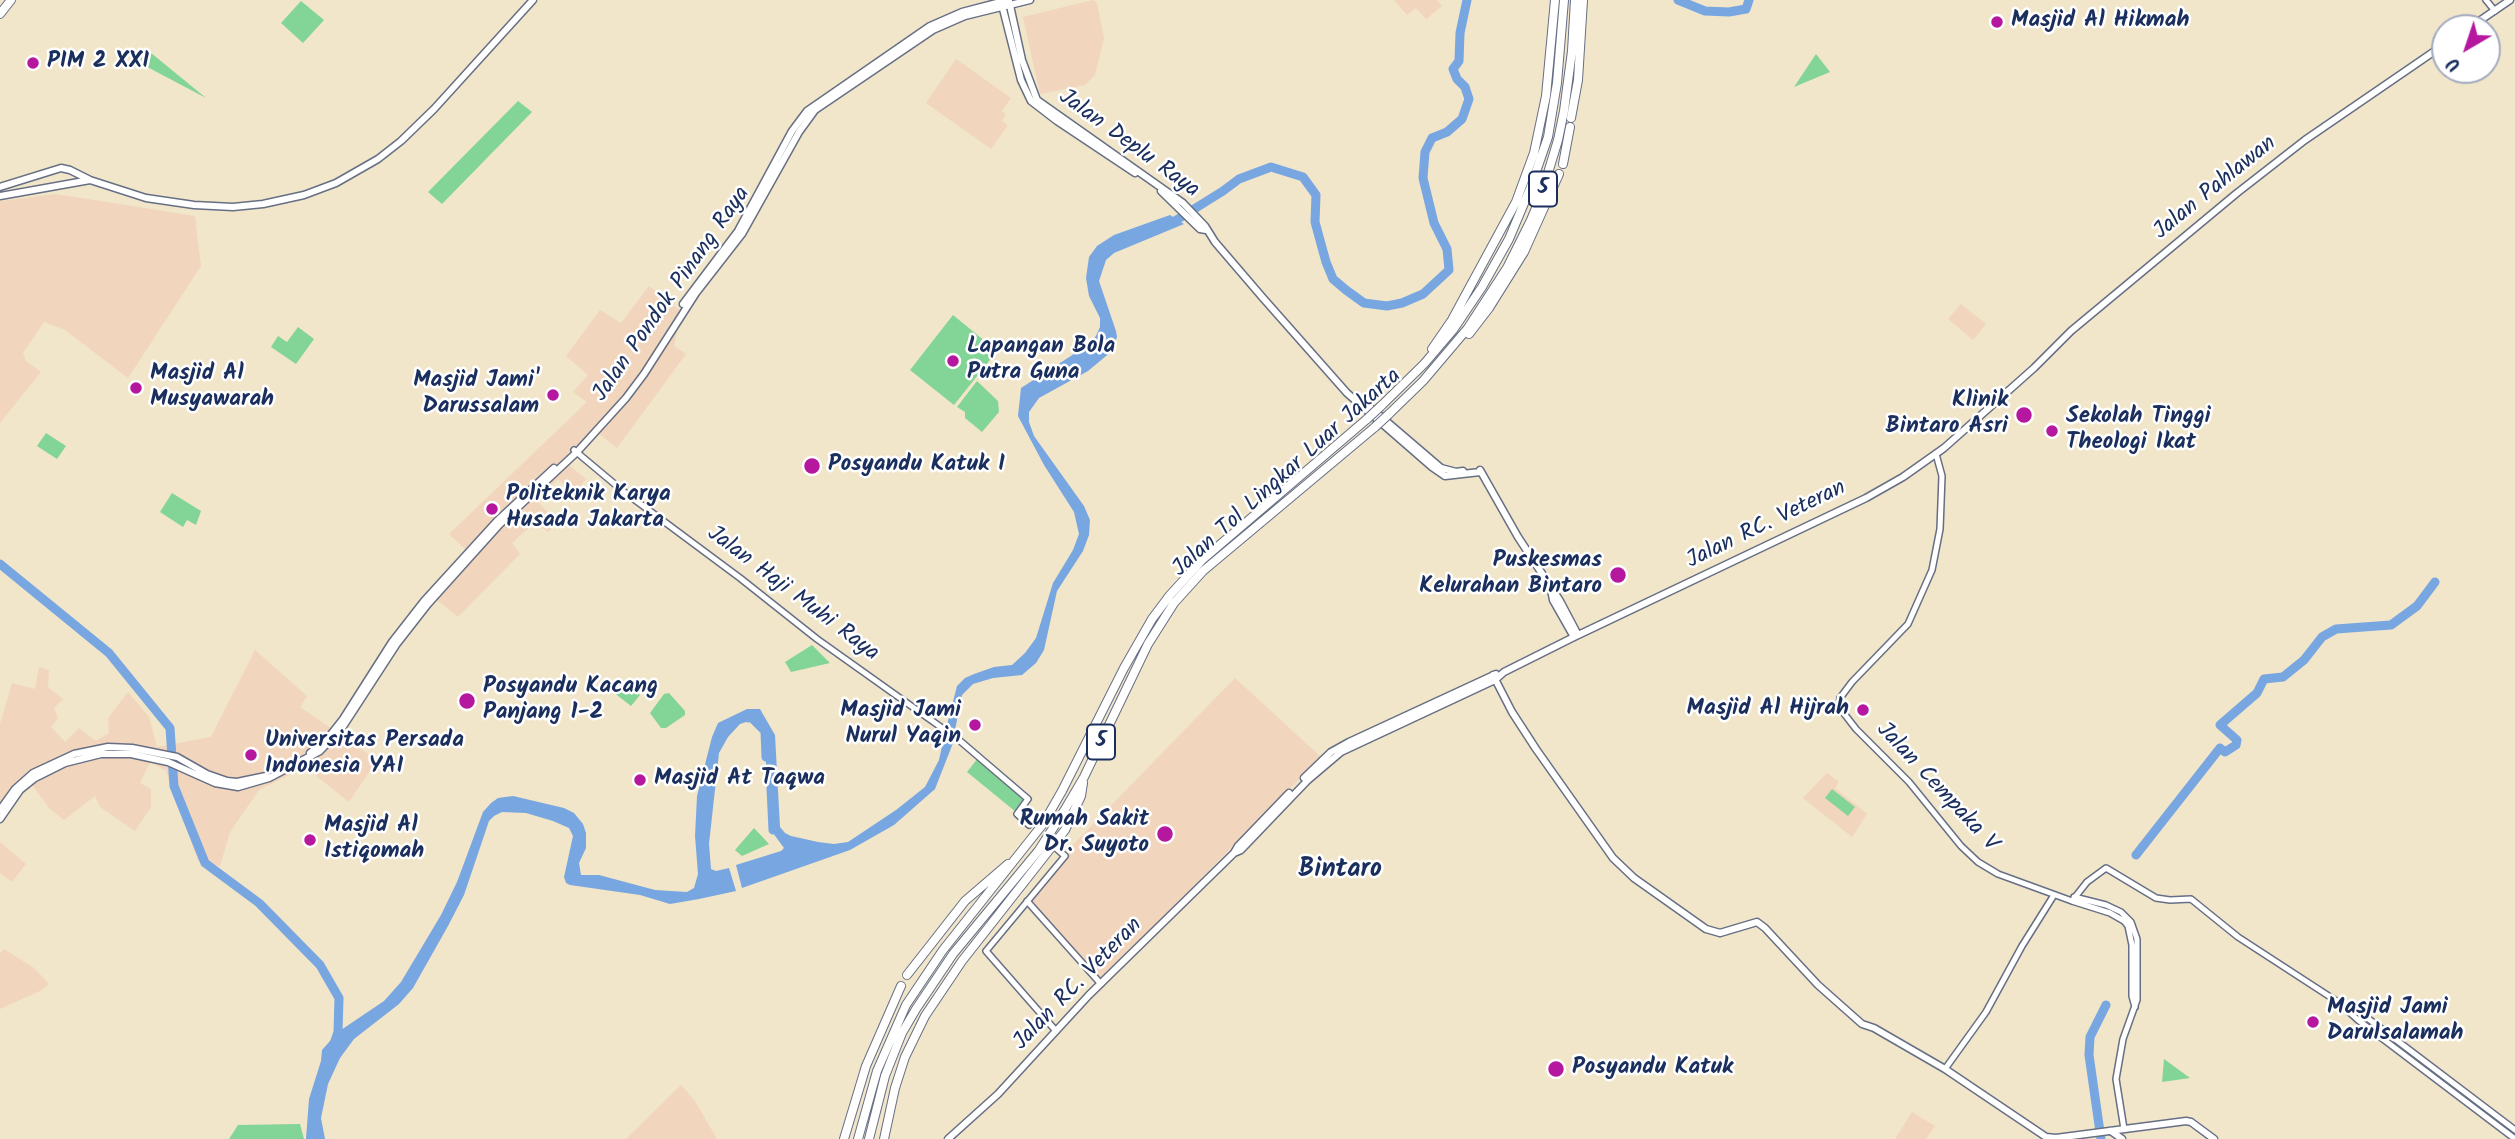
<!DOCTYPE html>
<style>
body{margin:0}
#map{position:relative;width:2515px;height:1139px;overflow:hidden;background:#f1e5ca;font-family:Kalam,sans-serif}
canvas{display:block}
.north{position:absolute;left:2431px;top:14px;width:70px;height:70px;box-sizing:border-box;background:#fff;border:2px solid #a4acbf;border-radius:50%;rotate:219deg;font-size:19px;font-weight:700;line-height:28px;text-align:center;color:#1b2f5e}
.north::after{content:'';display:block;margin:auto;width:24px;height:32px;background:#b5179e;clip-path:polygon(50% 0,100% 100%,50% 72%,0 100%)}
</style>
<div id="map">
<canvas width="2515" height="1139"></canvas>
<div class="north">U</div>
</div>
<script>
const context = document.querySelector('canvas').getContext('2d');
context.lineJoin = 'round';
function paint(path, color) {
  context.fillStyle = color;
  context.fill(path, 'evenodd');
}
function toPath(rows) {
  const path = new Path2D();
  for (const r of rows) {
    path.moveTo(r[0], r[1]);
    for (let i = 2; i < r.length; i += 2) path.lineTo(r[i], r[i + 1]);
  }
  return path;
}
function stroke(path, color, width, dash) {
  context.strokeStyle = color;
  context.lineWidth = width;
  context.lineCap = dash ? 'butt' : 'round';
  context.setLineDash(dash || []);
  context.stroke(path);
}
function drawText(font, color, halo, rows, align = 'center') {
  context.font = font + ' Kalam,sans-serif';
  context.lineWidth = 5;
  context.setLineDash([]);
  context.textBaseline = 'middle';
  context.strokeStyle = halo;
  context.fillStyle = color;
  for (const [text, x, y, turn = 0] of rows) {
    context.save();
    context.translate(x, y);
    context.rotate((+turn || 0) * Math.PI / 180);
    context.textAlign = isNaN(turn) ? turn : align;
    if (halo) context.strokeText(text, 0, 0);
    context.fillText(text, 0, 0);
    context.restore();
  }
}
paint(toPath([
 [1093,0,1097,3,1104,38,1095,75,1085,85,1040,94,1023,17],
 [1394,0,1437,0,1442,6,1426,19,1416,8,1407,15],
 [956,59,1011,98,1002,111,1006,114,1002,121,1008,125,991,149,926,103],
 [56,194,195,216,201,266,128,378,65,330,44,322,23,353,26,361,41,372,0,423,0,201],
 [649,286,686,315,678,327,674,346,686,354,617,448,599,434,569,465,586,479,575,492,557,479,537,501,558,523,548,532,535,522,512,543,520,554,458,617,428,593,466,550,449,534,587,402,573,392,588,375,566,356,600,310,621,323],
 [1961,304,1986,324,1973,340,1948,319],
 [255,650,307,696,300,707,377,760,349,802,305,767,259,790,230,832,220,866,198,861,166,771,150,762,140,783,151,789,151,807,135,831,100,807,95,796,64,820,50,809,32,785,9,805,0,822,0,724,12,683,35,689,39,667,49,670,48,687,63,699,54,708,58,718,51,727,65,742,79,728,96,741,109,733,108,718,128,692,149,717,157,747,211,737],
 [1235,678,1321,757,1100,980,1030,902,1060,858],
 [1827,773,1839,782,1835,788,1867,814,1852,837,1803,798],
 [0,842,26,864,12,882,0,873],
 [4,949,34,968,49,984,42,990,0,1009,0,953],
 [681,1085,695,1101,717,1139,626,1139],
 [1912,1112,1935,1126,1926,1139,1895,1139]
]), '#f1d5bd');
paint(toPath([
 [301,1,324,20,303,43,281,23],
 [145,48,206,98,136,61],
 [1816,54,1830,72,1794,87],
 [518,101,532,112,442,204,428,192],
 [953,315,997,351,954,405,910,370],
 [298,327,314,339,296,364,271,347,278,336,287,342],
 [977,381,998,401,999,412,982,432,965,418,965,412,957,407],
 [46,433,66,446,57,459,37,446],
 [172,493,201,511,196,525,187,520,183,527,160,512],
 [812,645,830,663,791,672,785,662],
 [622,681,640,695,631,706,613,692],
 [669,693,685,711,685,715,666,728,661,728,650,713,664,694],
 [978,758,1027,799,1016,812,967,772],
 [1832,789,1855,807,1848,816,1825,798],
 [754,828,769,844,742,856,735,850],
 [2164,1059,2190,1078,2162,1082],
 [300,1124,304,1139,229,1139,238,1125]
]), '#82d596');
paint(toPath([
 [1170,215,1184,224,1114,253,1106,260,1099,281,1116,331,1117,337,1112,351,1088,371,1039,398,1029,412,1029,422,1034,436,1084,506,1090,520,1089,535,1083,551,1057,591,1044,650,1036,663,1022,675,993,678,973,684,962,695,954,735,946,729,957,686,965,678,974,674,994,667,1012,665,1025,653,1036,638,1053,583,1073,550,1079,534,1074,512,1044,465,1018,416,1021,388,1088,345,1096,336,1100,327,1100,318,1089,296,1086,278,1089,257,1097,246,1114,235],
 [747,709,760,709,775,735,780,827,785,833,791,836,818,842,834,844,848,842,896,810,925,787,939,760,944,737,953,743,935,789,894,825,850,850,742,888,736,865,781,851,784,848,773,833,771,824,773,810,766,766,766,739,762,729,756,722,749,721,740,724,728,737,719,753,709,844,711,869,716,871,729,868,736,891,699,899,670,904,640,895,570,885,566,883,564,877,573,836,569,828,553,821,526,813,502,812,494,816,489,821,464,895,448,926,413,988,399,1004,354,1039,340,1058,328,1084,321,1118,325,1139,306,1139,309,1099,321,1061,322,1050,338,1032,384,1001,401,982,441,915,457,882,483,812,491,803,498,798,513,796,564,808,574,813,583,824,586,833,586,848,579,863,581,875,599,875,655,890,687,892,694,888,698,874,695,836,697,796,712,737,718,723]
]), '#78a6e1');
stroke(toPath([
 [1678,0,1705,11,1729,12,1746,9,1749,0],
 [1170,224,1223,191,1239,179,1271,167,1303,177,1316,195,1315,222,1326,262,1333,279,1346,290,1364,303,1387,306,1402,303,1423,294,1449,270,1447,249,1434,223,1423,178,1425,152,1432,138,1447,132,1462,119,1469,99,1465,87,1457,79,1453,69,1459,61,1460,33,1467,0],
 [0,564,109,653,170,728,174,786,205,863,259,903,320,965,339,998,338,1032,335,1041],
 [748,718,751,717,765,731,766,757],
 [771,788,773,830],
 [2136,855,2220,748,2225,752,2236,745,2237,740,2220,725,2257,693,2264,679,2283,677,2304,660,2322,637,2336,629,2391,625,2417,606,2435,582],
 [2101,1139,2089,1055,2090,1037,2106,1005]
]), '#78a6e1', 9);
const minor = toPath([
 [2486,0,2495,11],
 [574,450,623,491,740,578,817,639,959,740,1028,799,1017,814,1029,825],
 [1936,454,1942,476,1940,529,1932,570,1908,624,1852,682,1840,698,1839,707,1856,729,1909,782,1961,846,1978,862,1998,874,2072,901,2110,913,2124,921,2128,926,2132,945,2132,996,2135,1007],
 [2074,897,2106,905,2121,912,2131,922,2137,939,2137,1000,2123,1039,2116,1079,2124,1129],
 [1027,901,1101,984],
 [2072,901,2087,882,2106,868,2156,898,2170,900,2191,899,2238,937,2338,1002,2358,1020,2515,1139],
 [2348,1009,2362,1014,2515,1130],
 [1056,1031,986,951,1065,856,1057,849],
 [1945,1069,1986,1012,2022,946,2054,895]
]);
const major = toPath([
 [1009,1,1022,60,1037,100,1183,203,1205,226,1215,242,1263,298,1347,393,1432,467,1445,476,1480,472],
 [1002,5,1021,80,1031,101,1057,121,1135,173],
 [2469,28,2510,0],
 [0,187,61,168,70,170,90,180,146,198,194,205,233,207,263,204,304,195,336,183,378,159,401,141,434,109,533,0],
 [1161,191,1200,229,1206,230],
 [0,196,90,180],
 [683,304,738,231,792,131,807,111,930,26,962,12,1008,0],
 [1365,403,1441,468,1456,472,1463,471],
 [1480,470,1518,537,1560,601,1578,635],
 [1551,589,1553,600,1574,637],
 [1493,675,1512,712,1536,749,1613,858,1634,878,1706,929,1720,933,1757,922,1765,928,1818,985,1862,1024,1874,1028,1945,1069,2046,1137,2056,1138,2186,1121,2191,1122,2214,1139],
 [310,753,328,738,343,719,392,642,424,601,497,521,554,468],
 [1304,778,1331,752,1349,742,1496,674],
 [0,810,15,789,33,773,74,754,108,747,132,748,177,757,207,774,227,781,237,782,266,776],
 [0,819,20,790,35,778,65,763,101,754,131,754,168,762,215,783,238,787,269,778,320,751,342,728,396,645,428,604,500,524,577,452,626,398,644,374,696,293,742,234,799,132,815,110,933,30,965,16,1030,0],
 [1234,853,1241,850,1308,780,1341,752,1495,680,1504,672,1574,637,1866,498,1903,477,1944,448,2034,368,2071,331,2237,193,2305,140,2445,44],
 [2111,1131,2122,1139],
 [948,1139,998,1094,1089,995,1234,853,1238,846,1289,793]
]);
const highway = toPath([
 [0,14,11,0],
 [1571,118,1578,80,1583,0],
 [1563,164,1570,127],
 [1469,334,1489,308,1524,252,1559,174],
 [1432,349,1452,320,1516,202,1534,153,1546,96,1555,0],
 [1381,406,1424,364,1453,330,1482,287,1509,239,1530,189,1548,137,1557,83,1564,0],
 [1389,414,1423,381,1468,328,1507,268,1531,220,1541,196,1558,140,1564,111,1572,51,1575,0],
 [907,975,965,901,1008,864],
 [844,1139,866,1066,901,986],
 [858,1139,877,1071,906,1005,943,950,1043,824,1062,791,1124,668,1152,619,1170,595,1202,560,1367,419],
 [869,1139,885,1076,902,1033,916,1009,953,954,1039,850,1064,811,1084,777,1148,644,1174,603,1203,571,1375,427],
 [884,1139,895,1088,905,1057,925,1016,962,961,1065,830,1081,796,1083,783]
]);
stroke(minor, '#666f84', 8);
stroke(major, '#666f84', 9);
stroke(highway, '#666f84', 10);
stroke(minor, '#fff', 5);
stroke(major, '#fff', 6);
stroke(highway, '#fff', 8);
const highwayBridge = toPath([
 [1367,419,1381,406],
 [1375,427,1389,414]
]);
stroke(highwayBridge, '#666f84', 10, []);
stroke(highwayBridge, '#fff', 8);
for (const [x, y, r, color] of [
 [1997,22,7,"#b5179e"],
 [33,63,7,"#b5179e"],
 [953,361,7,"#b5179e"],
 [136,388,7,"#b5179e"],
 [553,395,7,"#b5179e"],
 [2024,415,9,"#b5179e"],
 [2052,431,7,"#b5179e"],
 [812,466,9,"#b5179e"],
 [492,509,7,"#b5179e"],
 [1618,575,9,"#b5179e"],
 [467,701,9,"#b5179e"],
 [1863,710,7,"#b5179e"],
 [975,725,7,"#b5179e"],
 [251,755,7,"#b5179e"],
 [640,780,7,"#b5179e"],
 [1165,834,9,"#b5179e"],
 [310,840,7,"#b5179e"],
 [2313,1022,7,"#b5179e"],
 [1556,1069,9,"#b5179e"]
]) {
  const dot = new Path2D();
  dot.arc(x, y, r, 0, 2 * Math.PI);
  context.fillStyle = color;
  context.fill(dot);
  stroke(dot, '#fff', 2.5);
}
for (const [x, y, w] of [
 [1543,189,28],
 [1101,742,28]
]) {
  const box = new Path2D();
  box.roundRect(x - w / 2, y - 17.5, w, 35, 5);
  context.fillStyle = '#fff';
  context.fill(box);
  stroke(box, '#1b2f5e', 2);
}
drawText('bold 21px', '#1b2f5e', null, [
 ["5",1543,189],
 ["5",1101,742]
]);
drawText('bold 23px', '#1b2f5e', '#fff', [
 ["Masjid Al Hikmah",2011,22],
 ["PIM 2 XXI",47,63],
 ["Lapangan Bola",967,348],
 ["Putra Guna",967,374],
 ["Masjid Al",150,375],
 ["Musyawarah",150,401],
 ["Masjid Jami'",539,382,"right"],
 ["Darussalam",539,408,"right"],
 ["Klinik",2008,402,"right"],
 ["Bintaro Asri",2008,428,"right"],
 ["Sekolah Tinggi",2066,418],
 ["Theologi Ikat",2066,444],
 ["Posyandu Katuk I",828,466],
 ["Politeknik Karya",506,496],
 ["Husada Jakarta",506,522],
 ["Puskesmas",1602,562,"right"],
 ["Kelurahan Bintaro",1602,588,"right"],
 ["Posyandu Kacang",483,688],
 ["Panjang 1-2",483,714],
 ["Masjid Al Hijrah",1849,710,"right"],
 ["Masjid Jami",961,712,"right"],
 ["Nurul Yaqin",961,738,"right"],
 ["Universitas Persada",265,742],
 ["Indonesia YAI",265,768],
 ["Masjid At Taqwa",654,780],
 ["Rumah Sakit",1149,821,"right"],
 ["Dr. Suyoto",1149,847,"right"],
 ["Masjid Al",324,827],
 ["Istiqomah",324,853],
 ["Masjid Jami",2327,1009],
 ["Darulsalamah",2327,1035],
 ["Posyandu Katuk",1572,1069]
], 'left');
drawText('23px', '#1b2f5e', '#fff', [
 ["Jalan Deplu Raya",1128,145,36],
 ["Jalan Pahlawan",2216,189,-39],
 ["Jalan Pondok Pinang Raya",673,295,-55],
 ["Jalan Tol Lingkar Luar Jakarta",1288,474,-42],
 ["Jalan RC. Veteran",1767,526,-26],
 ["Jalan Haji Muhi Raya",792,595,37],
 ["Jalan Cempaka V",1936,788,47],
 ["Jalan RC. Veteran",1079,985,-46]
]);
drawText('bold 26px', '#1b2f5e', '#fff', [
 ["Bintaro",1340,872]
]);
</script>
